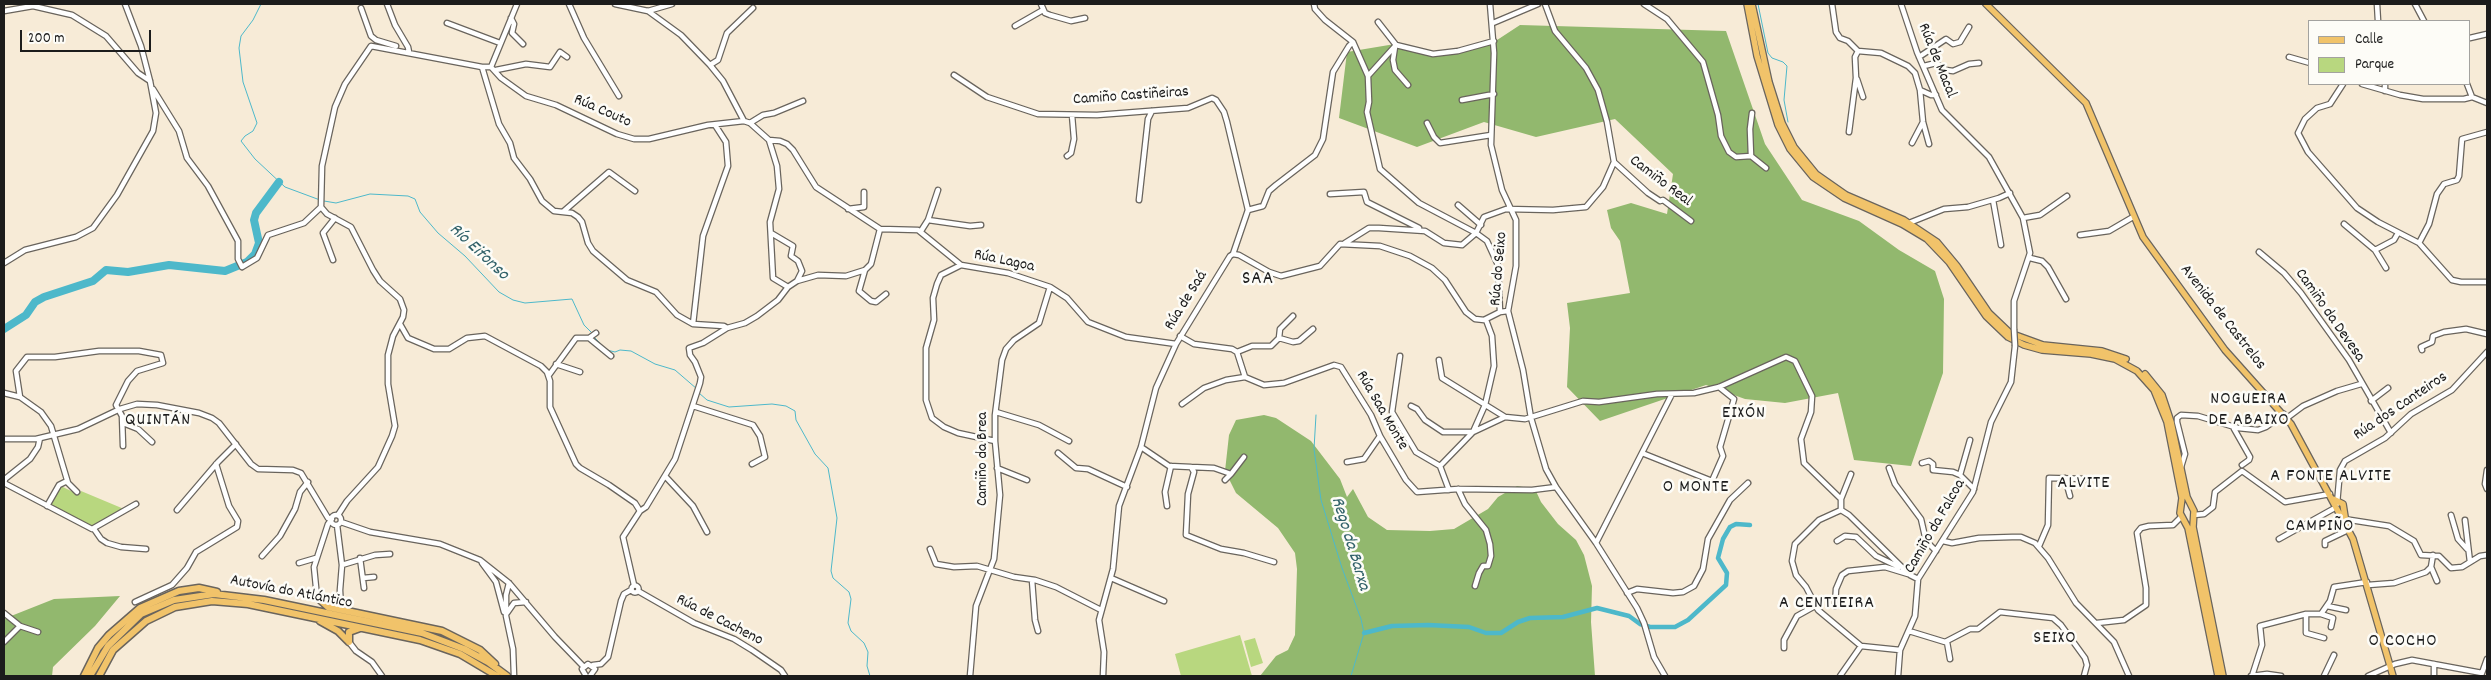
<!DOCTYPE html>
<meta charset="utf-8">
<style>
body{margin:0}
#map{position:relative;width:2491px;height:680px;overflow:hidden;background:#f7ebd7;font-family:Dekko,sans-serif}
canvas{display:block}
.frame{position:absolute;inset:0;border:5px solid #1c1c1c;pointer-events:none}
.legend{position:absolute;left:2308px;top:20px;width:162px;height:65px;box-sizing:border-box;background:#fdfcf7;border:1px solid #a3a29f;margin:0;padding:6px 9px;list-style:none;font-size:15px;color:#1c1c1c}
.legend li{display:flex;align-items:center;gap:10px;height:25px}
.legend b{width:25px;border:1px solid #a3a29f}
.scale{position:absolute;left:20px;top:30px;width:131px;height:22px;box-sizing:border-box;border:2px solid #1c1c1c;border-top:0;padding-left:6px;font-size:15px;line-height:18px;white-space:nowrap;color:#1c1c1c;-webkit-text-stroke:4px #fdfcf7;paint-order:stroke}
</style>
<div id="map">
<canvas width="2491" height="680"></canvas>
<div class="frame"></div>
<ul class="legend">
<li><b style="height:6px;background:#f1c36a"></b>Calle</li>
<li><b style="height:14px;background:#b8d77f"></b>Parque</li>
</ul>
<div class="scale">200 m</div>
</div>
<script>
const context = document.querySelector('canvas').getContext('2d');
context.lineJoin = 'round';
function paint(path, color) {
  context.fillStyle = color;
  context.fill(path, 'evenodd');
}
function toPath(rows) {
  const path = new Path2D();
  for (const r of rows) {
    if (r.length === 3) {
      path.moveTo(r[0] + r[2], r[1]);
      path.arc(r[0], r[1], r[2], 0, 2 * Math.PI);
      continue;
    }
    path.moveTo(r[0], r[1]);
    for (let i = 2; i < r.length; i += 2) path.lineTo(r[i], r[i + 1]);
  }
  return path;
}
function stroke(path, color, width, dash) {
  context.strokeStyle = color;
  context.lineWidth = width;
  context.lineCap = dash ? 'butt' : 'round';
  context.setLineDash(dash || []);
  context.stroke(path);
}
function drawText(font, color, halo, rows, align = 'center') {
  context.font = font + ' Dekko,sans-serif';
  context.lineWidth = 5;
  context.setLineDash([]);
  context.textBaseline = 'middle';
  context.strokeStyle = halo;
  context.fillStyle = color;
  for (const [text, x, y, turn = 0] of rows) {
    context.save();
    context.translate(x, y);
    context.rotate((+turn || 0) * Math.PI / 180);
    context.textAlign = isNaN(turn) ? turn : align;
    if (halo) context.strokeText(text, 0, 0);
    context.fillText(text, 0, 0);
    context.restore();
  }
}
paint(toPath([
 [61,486,79,495,81,491,124,509,94,527,89,527,49,505],
 [1240,635,1252,676,1181,676,1175,654],
 [1255,638,1263,663,1251,667,1244,641]
]), '#b8d77f');
paint(toPath([
 [1520,25,1726,31,1765,144,1802,200,1859,221,1899,250,1935,271,1944,299,1943,373,1911,466,1854,460,1838,393,1785,403,1745,399,1706,385,1600,421,1567,387,1570,328,1567,303,1630,293,1620,241,1611,228,1607,210,1631,203,1667,214,1673,174,1615,119,1536,137,1484,122,1417,147,1339,118,1347,52,1395,44,1435,57,1491,44],
 [1264,415,1276,418,1311,441,1340,479,1347,497,1353,489,1368,517,1387,530,1430,531,1454,529,1488,509,1498,497,1517,486,1535,489,1541,502,1558,524,1576,540,1584,555,1592,586,1591,622,1595,676,1260,676,1276,656,1288,650,1295,635,1297,569,1295,553,1278,528,1236,493,1225,471,1229,435,1236,420],
 [120,596,95,626,53,667,52,676,4,676,4,621,6,618,54,599]
]), '#92b86e');
stroke(toPath([
 [261,4,253,20,241,36,239,48,243,82,257,123,253,131,245,136,241,141,255,159,285,187,320,200],
 [1758,4,1768,53,1772,58,1783,62,1787,66,1784,100,1788,122],
 [324,201,336,203,370,194,408,196,415,199,420,212,438,233,465,256,499,292,513,300,525,303,572,299,584,325,592,333],
 [594,337,607,350,615,352,620,350,631,351,655,364,675,370,697,389],
 [699,393,707,400,729,407,772,404,786,406,795,411,796,420,815,454,828,468,837,518,831,571,833,578,849,592,851,599,848,623,851,631,864,643,868,652,867,666,870,676],
 [1316,415,1314,449,1321,500,1342,568,1361,619,1364,633,1351,676]
]), '#4db8ca', 1);
stroke(toPath([
 [1364,633,1392,626,1428,625,1469,627,1486,633,1501,633,1518,622,1530,618,1563,617,1597,608,1629,616,1640,624,1650,627,1675,627,1688,620,1726,585,1727,573,1718,558,1723,539,1730,527,1736,524,1750,525]
]), '#4db8ca', 4.5);
stroke(toPath([
 [4,329,26,315,35,302,44,297,93,281,106,270,128,272,169,265,225,271,247,262,255,254,259,243,254,220,256,213,279,182]
]), '#4db8ca', 8);
const minor = toPath([
 [387,4,395,25,408,47,409,52],
 [569,4,584,38,619,96],
 [615,4,648,11,672,4],
 [1041,4,1045,13,1050,15,1071,21,1085,18],
 [1314,4,1315,9,1325,20,1353,42],
 [1490,4,1494,53,1491,145,1502,190,1516,220,1516,266,1508,311,1523,370,1531,418,1546,469,1556,487,1596,543,1637,608,1644,623,1654,657,1665,676],
 [1545,4,1555,31,1586,68,1598,90,1607,122,1614,162],
 [1644,4,1667,19,1703,62,1718,115,1721,136,1729,152,1736,157,1751,156,1750,129,1752,113],
 [1832,4,1836,32,1840,38,1848,41,1858,51],
 [1901,4,1917,52,1942,110,1989,157,2023,218,2030,253,2014,301,2014,329],
 [2377,4,2378,21],
 [2415,4,2424,21],
 [361,8,371,36,376,40,396,46],
 [4,11,33,6,72,15,106,36,138,73,150,81],
 [648,11,681,35,710,65,723,81,744,121,750,123,769,140,777,166,779,189,770,222,773,278,788,287,797,281,818,275,846,276,865,270,871,264,880,229],
 [511,18,514,24,512,33,523,44],
 [1378,22,1396,45],
 [447,23,500,43],
 [1493,23,1538,4],
 [1015,26,1043,10],
 [2470,38,2487,34],
 [1396,45,1433,54,1458,51,1494,41],
 [1395,47,1393,60,1395,70,1408,85],
 [1919,57,1946,39,1953,44,1960,42,1969,27],
 [2289,57,2310,63],
 [710,65,718,60,727,33,753,8],
 [1924,66,1936,63,1946,70,1953,71,1969,64,1979,63],
 [491,67,482,67,499,124,510,143,514,158,530,179,542,201,554,211,572,213,578,217,582,222,588,243,593,251,627,280,656,292,677,315,693,324,724,326,727,328,703,343,689,348,690,355,695,362,701,377,700,383,675,459,646,507,640,511,623,537,634,585],
 [491,67,501,78,526,96,556,105,617,134,634,139,649,139,708,125,744,121],
 [491,67,517,4],
 [496,70,526,64,550,67,560,52,567,57],
 [954,75,987,97,1038,114,1097,115,1188,108,1212,98,1216,100,1224,112,1227,122,1248,210,1233,254],
 [1368,76,1369,102,1367,112,1380,169,1419,203,1476,233,1487,241,1498,265,1500,312],
 [1857,79,1863,97],
 [2343,84,2330,104,2317,108,2305,119,2298,133,2308,152,2357,208,2378,222,2419,243,2452,280,2461,282,2487,282],
 [2362,84,2400,95,2423,99,2464,99,2472,97],
 [2385,84,2385,91],
 [2467,84,2472,97,2487,103],
 [153,89,179,131,187,158,208,186,238,241,238,259,242,267,257,258,268,235,304,223,321,207],
 [1920,90,1931,95,1936,95],
 [1462,100,1494,94],
 [750,123,763,115,774,113,803,101],
 [1427,123,1434,137,1440,143,1491,135],
 [1849,132,1856,78,1855,57,1858,51,1881,53,1908,66,1915,73,1920,90,1923,122,1929,144],
 [769,140,780,141,787,144,793,150,816,187,880,229,918,230,961,265,1008,273,1050,287,1067,298,1088,322,1126,337,1176,344],
 [1912,143,1923,122],
 [1067,156,1071,153,1074,139,1072,115],
 [1751,156,1766,168],
 [1330,194,1364,192,1367,202,1419,228],
 [1139,200,1148,119,1152,111],
 [1993,200,2001,245],
 [1458,205,1481,225],
 [321,207,327,214,351,227,373,270,380,281,400,299,404,310,403,317,393,336,388,355,388,384,395,426,392,436,378,467,347,501,338,515],
 [321,207,322,166,335,107,345,84,371,46,482,67],
 [848,209,864,207,864,192],
 [1248,210,1263,206,1269,191,1276,185,1315,155,1323,139,1333,72,1349,46,1353,42,1368,76,1396,45],
 [564,211,609,172,635,191],
 [2023,218,2040,215,2067,196],
 [928,220,970,226,981,225],
 [1909,223,1944,209,1968,207,1999,198,2010,193],
 [2344,224,2375,250,2394,240,2398,233],
 [921,231,928,220,938,190],
 [771,233,793,246,791,256,798,261,802,271,797,281],
 [2080,235,2109,231,2133,217],
 [1345,243,1369,228,1379,228,1425,231,1444,243,1462,245,1476,233,1484,217,1506,209,1553,210,1586,207,1603,187,1614,162,1648,193,1660,201,1663,200,1691,221],
 [2419,243,2429,224,2437,194,2444,184,2457,180,2459,176,2462,139,2487,132],
 [2375,250,2386,268],
 [2259,252,2284,273,2301,293,2349,360,2391,433],
 [2030,258,2042,261,2048,267,2066,299],
 [333,260,323,233,335,218],
 [4,263,25,250,76,237,93,228,117,195,153,131,156,113,150,81,141,46,125,4],
 [961,265,941,275,937,284,933,298,934,320,926,348,926,400,932,418,944,427,958,433,995,441],
 [865,270,859,291,871,301,876,302,886,294],
 [400,324,408,338,434,349,449,349,467,338,485,336,541,366,547,372,550,381,550,407,576,464,580,468,609,485,635,503,640,511],
 [693,324,703,236,728,166,726,142,715,125],
 [727,328,745,323,757,316,778,300,788,287],
 [1180,336,1194,344,1232,349,1237,352,1245,377,1264,385,1284,383,1334,365,1341,367,1371,415,1380,436,1406,480,1417,492,1458,489,1532,490,1556,487],
 [589,338,596,333],
 [1279,338,1280,329,1293,316],
 [2422,350,2421,347,2432,342,2433,336,2444,332,2466,329,2487,334],
 [1237,352,1252,346,1271,346,1279,338,1293,342,1299,341,1313,329],
 [1400,356,1392,412,1416,452,1440,466],
 [1439,360,1442,378,1505,417],
 [556,364,580,372],
 [549,375,576,338,589,338,611,356],
 [4,393,20,397,41,412,51,426,68,483,77,492],
 [20,397,16,371,27,357,55,357,99,351,139,351,161,355,163,363,137,371,128,381,116,405,122,416,123,446],
 [2371,401,2388,388],
 [1182,404,1204,388,1226,380,1245,377],
 [693,406,753,425,760,436,765,457,752,464],
 [1411,406,1417,409,1425,420,1443,432,1473,432,1485,405,1494,366,1492,336,1486,320],
 [996,412,1039,425,1069,441],
 [2287,418,2303,406,2337,391,2361,384],
 [123,423,138,429,152,442],
 [2233,427,2250,457,2249,460,2242,465],
 [4,439,36,439,78,429,120,409,137,404,157,405,199,413,212,418,219,423,251,464,258,469,293,470,301,473,328,518,332,519],
 [1141,447,1169,466,1191,467,1194,472,1188,494,1186,535,1221,549,1244,553,1274,562],
 [1058,453,1076,468,1088,469,1127,487],
 [1642,453,1712,481,1723,456,1720,447,1734,399,1719,387],
 [1347,462,1364,459,1380,436],
 [1922,463,1929,461,1933,464,1933,470,1953,472,1960,475,1974,489],
 [1191,467,1214,468,1231,474,1244,457],
 [2181,467,2185,454,2177,422,2177,418,2181,415,2198,416,2238,428,2258,430,2266,427,2284,414],
 [997,468,1027,480],
 [1889,468,1895,484,1921,519,1926,541,1936,551],
 [2487,470,2485,484,2487,489],
 [1960,475,1970,440],
 [665,476,693,506,707,532],
 [2065,478,2070,496],
 [1225,480,1231,474],
 [4,483,92,529,136,504],
 [4,484,5,479,30,459,38,447,40,438],
 [1458,489,1465,504,1486,530,1490,544,1491,556,1488,566,1483,566,1479,573,1475,586],
 [1449,490,1440,466,1473,432,1505,417,1525,419,1583,401,1599,402,1657,394,1694,393,1719,387,1786,357,1795,361,1812,396,1811,412,1801,439,1804,463,1841,499,1841,510],
 [1841,499,1851,474],
 [2337,504,2340,470,2345,461,2385,438,2411,414,2452,390,2487,352],
 [47,506,59,485,67,481],
 [1167,506,1165,492,1171,466],
 [177,510,218,462,236,444],
 [2194,515,2204,514,2213,507,2215,492,2242,471,2285,502,2330,494],
 [2451,515,2458,539,2467,549],
 [336,520,5],
 [2344,519,2389,526,2414,541,2421,555,2439,556,2451,568,2462,567,2480,556,2487,555],
 [2465,520,2470,562],
 [341,522,370,532,440,544,480,560,509,583,555,637,583,666],
 [337,525,342,565],
 [94,529,101,539,107,543,121,547,146,549],
 [2279,539,2333,509],
 [1837,541,1845,536,1856,537,1876,556,1899,567],
 [1943,541,1952,543,1979,538,2012,537,2021,537,2035,543,2048,558,2076,603,2114,642,2129,676],
 [1596,543,1672,394],
 [2325,545,2325,541,2348,530],
 [2039,546,2048,525,2049,478,2089,479],
 [930,549,936,564,954,567,977,566,1014,577,1035,580,1056,587,1101,610],
 [2433,555,2431,567,2437,581],
 [262,556,280,536,295,509,300,492,308,482],
 [360,558,364,588],
 [299,563,316,558],
 [482,563,496,582,504,612],
 [363,578,374,577],
 [1111,578,1164,601],
 [1032,580,1035,620,1038,631],
 [509,583,506,595,506,616,513,649,514,676],
 [2368,585,2394,583,2426,572,2431,567],
 [635,589,3.5],
 [638,591,694,623,734,639,752,650,781,670,785,676],
 [1627,593,1637,589,1673,593,1683,592,1694,586,1703,569,1708,539,1730,500,1748,483],
 [317,597,314,567,328,524,331,520],
 [135,602,172,585,187,568,196,552,237,527,238,521,229,506,216,464],
 [1835,606,1836,589,1842,575,1848,571,1885,567,1908,574],
 [2327,606,2346,610],
 [341,610,340,590,342,565,375,555,390,554],
 [4,613,20,626,38,632],
 [507,613,514,603,526,602],
 [2306,614,2306,633,2324,638],
 [2321,614,2333,618,2331,627],
 [2097,623,2124,620,2146,605,2146,588,2137,533,2141,528,2149,526,2173,525,2181,517],
 [1909,631,1945,642,1970,629,1978,629,2000,612,2053,618,2061,625,2085,658,2087,665,2084,676],
 [4,642,20,626],
 [349,642,356,651,372,662,382,676],
 [1947,642,1950,659],
 [1784,648,1784,640,1797,616,1815,606],
 [1900,650,1861,646,1818,610,1806,587,1796,575,1792,561,1795,544,1819,520,1841,510,1849,515,1910,575,1918,579],
 [593,665,601,664,608,657,621,601,624,594,631,590],
 [2482,673,2487,659],
 [586,676,582,669,588,664,595,669,590,676],
 [970,676,976,606,994,559,1000,495,995,441,995,415,1002,360,1006,349,1014,340,1039,323,1050,287],
 [1103,676,1104,652,1099,620,1113,569,1119,506,1141,447,1156,388,1176,344,1230,256,1233,254,1239,255,1269,272,1281,276,1320,266,1340,244,1380,246,1410,256,1432,268,1445,280,1466,312,1475,319,1484,320,1500,312,1508,311],
 [1840,676,1861,646],
 [1898,676,1900,650,1915,616,1918,579,1973,492,1991,422,2011,382,2015,346],
 [2251,676,2267,674,2281,676],
 [2252,676,2262,645,2260,626,2306,614,2321,614,2330,601,2334,587,2367,582],
 [2324,676,2334,655],
 [2368,676,2395,664,2412,660,2482,673],
 [2434,676,2434,664]
]);
const major = toPath([
 [1747,4,1757,56,1778,125,1790,149,1813,177,1844,198,1902,224,1927,239,1949,262,1986,316,2008,337,2024,345,2042,350,2091,354,2115,359,2137,371,2154,390,2167,422,2182,498,2180,513,2188,528,2218,676],
 [1752,4,1769,82,1782,123,1794,147,1816,174,1846,195,1904,220,1937,242,1957,266,1989,313,2010,333,2043,345,2102,351,2126,359],
 [1986,4,2086,103,2143,237,2225,350,2291,424,2353,539,2393,676],
 [2145,374,2162,395,2171,422,2187,497,2194,511,2193,527,2223,676],
 [2333,499,2343,504,2346,523]
]);
const highway = toPath([
 [317,597,328,607,442,631,480,650,495,664],
 [320,621,338,631,349,642],
 [349,642,349,632,360,628],
 [84,676,98,648,109,635,140,608,179,591,199,588,217,592],
 [90,676,108,646,141,614,174,600,214,594,264,600,422,633,464,649,488,662,507,676],
 [99,676,113,650,146,621,175,607,212,601,248,604,420,640,460,654,497,676]
]);
stroke(minor, '#69645d', 7);
stroke(major, '#69645d', 8);
stroke(highway, '#69645d', 9);
stroke(minor, '#fff', 4.5);
stroke(major, '#f1c36a', 5.5);
stroke(highway, '#f1c36a', 6);
const minorBridge = toPath([
 [2014,329,2015,346]
]);
stroke(minorBridge, '#69645d', 7, []);
stroke(minorBridge, '#fff', 4.5);
drawText('16px', '#1c1c1c', '#fdfcf7', [
 ["Rúa de Macal",1936,61,68],
 ["Camiño Castiñeiras",1131,97,-4],
 ["Rúa Couto",602,112,24],
 ["Camiño Real",1660,182,37],
 ["Rúa Lagoa",1004,262,12],
 ["Rúa do Seixo",1500,269,-85],
 ["Rúa de Saá",1187,301,-58],
 ["Camiño da Devesa",2329,316,55],
 ["Avenida de Castrelos",2222,318,52],
 ["Rúa dos Canteiros",2401,407,-34],
 ["Rúa Saa Monte",1381,411,60],
 ["Camiño da Brea",984,459,-90],
 ["Camiño da Falcoa",1936,527,-60],
 ["Autovía do Atlántico",291,593,11],
 ["Rúa de Cacheno",719,621,27]
]);
drawText('italic 18px', '#32626a', '#fdfcf7', [
 ["Río Eifonso",478,253,43],
 ["Rego da Barxa",1349,544,73]
]);
context.letterSpacing = '1px';
drawText('18px', '#1c1c1c', '#fdfcf7', [
 ["NOGUEIRA",2249,401],
 ["DE ABAIXO",2249,422],
 ["EIXÓN",1744,415],
 ["QUINTÁN",158,422],
 ["A FONTE ALVITE",2331,478],
 ["ALVITE",2084,485],
 ["O MONTE",1696,489],
 ["CAMPIÑO",2320,528],
 ["A CENTIEIRA",1827,605],
 ["SEIXO",2055,640],
 ["O COCHO",2403,643]
]);
context.letterSpacing = '0px';
context.letterSpacing = '1px';
drawText('19px', '#1c1c1c', '#fdfcf7', [
 ["SAA",1258,280]
]);
context.letterSpacing = '0px';
</script>
